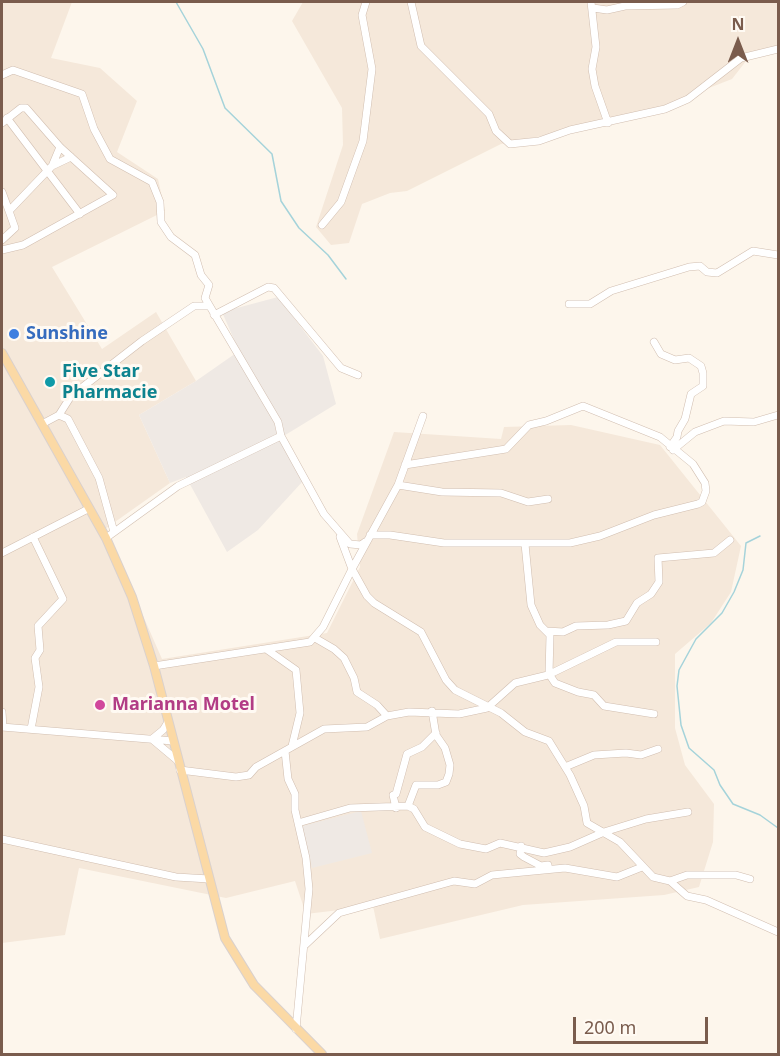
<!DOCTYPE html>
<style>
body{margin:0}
#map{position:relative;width:780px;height:1056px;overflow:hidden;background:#fdf6ec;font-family:"Noto Sans",sans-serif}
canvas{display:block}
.frame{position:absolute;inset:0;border:3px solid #7a5c4d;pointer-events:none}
.north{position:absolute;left:708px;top:12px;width:60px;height:60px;-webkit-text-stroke:4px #fffaf3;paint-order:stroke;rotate:0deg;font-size:16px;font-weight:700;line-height:24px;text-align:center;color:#7a5c4d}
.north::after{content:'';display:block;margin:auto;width:21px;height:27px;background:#7a5c4d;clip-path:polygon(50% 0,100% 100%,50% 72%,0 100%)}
.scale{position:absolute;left:573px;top:1017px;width:135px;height:27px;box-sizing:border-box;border:3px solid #7a5c4d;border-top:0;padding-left:8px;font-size:18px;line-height:21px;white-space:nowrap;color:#7a5c4d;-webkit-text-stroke:4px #fffaf3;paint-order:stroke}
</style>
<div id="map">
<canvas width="780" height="1056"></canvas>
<div class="frame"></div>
<div class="north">N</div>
<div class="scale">200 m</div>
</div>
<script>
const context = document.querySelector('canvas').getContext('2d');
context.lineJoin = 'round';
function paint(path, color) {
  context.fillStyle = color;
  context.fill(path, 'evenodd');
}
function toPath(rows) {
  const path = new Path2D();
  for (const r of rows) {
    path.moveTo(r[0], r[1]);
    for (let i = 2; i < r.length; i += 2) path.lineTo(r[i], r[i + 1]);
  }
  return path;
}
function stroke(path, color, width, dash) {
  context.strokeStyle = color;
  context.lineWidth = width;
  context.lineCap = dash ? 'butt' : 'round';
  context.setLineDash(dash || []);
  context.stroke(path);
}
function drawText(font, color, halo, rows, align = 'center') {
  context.font = font + ' "Noto Sans",sans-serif';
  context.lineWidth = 6;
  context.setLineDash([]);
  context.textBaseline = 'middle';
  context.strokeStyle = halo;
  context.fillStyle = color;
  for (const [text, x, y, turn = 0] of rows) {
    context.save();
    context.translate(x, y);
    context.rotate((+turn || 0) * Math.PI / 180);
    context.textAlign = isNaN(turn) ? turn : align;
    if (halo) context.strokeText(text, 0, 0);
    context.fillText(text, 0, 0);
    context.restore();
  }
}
paint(toPath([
 [2,2,72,2,51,58,100,68,137,101,117,152,158,179,165,211,52,267,102,349,156,312,196,381,139,415,170,483,105,529,162,659,327,633,360,567,357,534,394,432,501,439,504,427,571,425,660,445,741,546,731,592,711,623,675,654,675,728,685,765,714,804,713,842,699,887,664,895,523,905,380,939,373,906,306,914,295,881,226,898,79,868,65,935,2,943],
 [303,2,778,2,778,49,750,56,732,79,632,118,501,144,407,191,390,193,362,204,349,243,331,245,316,227,343,145,342,108,292,21]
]), '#f5e8da');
paint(toPath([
 [278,297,323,356,336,404,282,437,304,480,258,530,227,552,186,477,170,483,139,415,196,381,239,351,222,312],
 [361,811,372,853,312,868,302,826]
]), '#efe9e4');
stroke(toPath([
 [176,2,203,49,225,108,272,154,281,201,299,228,328,255,346,279],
 [760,536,746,543,743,570,734,592,722,613,696,639,679,670,677,686,681,725,689,748,714,770,720,785,733,804,760,815,778,828]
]), '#a5d3da', 1.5);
const minor = toPath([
 [411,2,421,46,489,114,496,131,510,144,539,141,570,130,665,109,688,99,741,58,778,49],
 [591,2,596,47,592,69,595,86,608,123],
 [593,8,607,10,625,6,677,5,683,2],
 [2,75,13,70,82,94,94,129,110,159,152,182,160,202,161,222,171,237,195,255,201,275,209,285,205,298,278,422,281,436,324,514,350,544,361,545,365,542],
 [7,118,80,214],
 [2,123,21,108,26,108,60,147,113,195,23,245,2,250],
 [52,166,71,157],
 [2,192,9,211],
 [322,225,341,202,363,141,372,69,362,15,366,2],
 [2,240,15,228,9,211,52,166,60,147],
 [569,304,590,304,611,291,689,267,700,266,707,272,717,273,753,251,778,255],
 [214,315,268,287,274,288,341,368,358,375],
 [654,342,661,354,675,360,689,358,701,366,703,373,703,386,691,394,685,419,678,431,677,437,670,447],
 [59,415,68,419,99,478,114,532],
 [423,416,398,485,352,569,367,596,374,603,421,632,446,680,455,690,501,713,525,732,549,741,570,775,584,806,587,823,620,842,653,877,670,881,687,896,706,900,778,932],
 [42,424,59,415,71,396,142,341,194,306,209,306],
 [673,450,695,432,724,421,754,422,778,415],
 [398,485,442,492,501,493,528,502,548,499],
 [370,535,390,535,444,543,570,543,600,536,654,515,698,504,702,502,706,491,705,483,693,464,660,437,583,406,546,421,529,425,506,449,405,465],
 [106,538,178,486,281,436],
 [525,544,531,605,540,625,550,635,549,674,555,683,578,692,594,695,604,706,654,714],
 [2,553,88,509],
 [547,631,563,632,576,626,608,625,626,621,637,603,651,594,659,582,658,558,714,553,730,540],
 [315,638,334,649,344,658,354,678,357,692,377,705,387,716],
 [266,649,296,670,300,713,292,746],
 [154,666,310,642,323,627,352,569,340,537],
 [2,712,3,727],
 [2,727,173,741],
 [31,729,39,687,35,658,40,650,38,626,63,599,33,537],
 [152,739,163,730,168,722],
 [153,740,178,761],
 [285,751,288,779,295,794,295,810,306,858,309,889,296,1029],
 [565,767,594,755,626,753,641,755,658,749],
 [180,770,236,777,249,775,256,767,324,729,367,727,387,716,409,712,459,714,487,708,515,683,548,675,616,642,656,642],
 [408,806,416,785,438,785,446,782,449,774,450,765,445,748,436,735,432,711],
 [396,808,393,795,396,794,407,754,422,747,436,733],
 [298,823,350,808,408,806,414,809,425,827,460,844,486,849,500,843,544,853,570,847,604,832,646,819,688,812],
 [2,839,176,877,209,879],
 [521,846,520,854,524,857,541,866,548,865],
 [670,881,687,875,736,875,750,879],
 [305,945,339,913,454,881,475,884,492,875,565,868,617,877,642,867]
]);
const major = toPath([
 [2,353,106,538,132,597,154,666,225,938,254,985,322,1054]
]);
stroke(minor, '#d1beb0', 8);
stroke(major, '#dad1cd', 10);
stroke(minor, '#fff', 7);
stroke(major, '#fbd9a5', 8);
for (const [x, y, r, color] of [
 [14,334,6,"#3f7fe0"],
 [50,382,6,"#0f9aa8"],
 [100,705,6,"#d1479c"]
]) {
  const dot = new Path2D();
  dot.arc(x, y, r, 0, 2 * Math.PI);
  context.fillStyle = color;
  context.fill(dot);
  stroke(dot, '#fffaf3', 2);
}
drawText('bold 18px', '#366cbe', '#fffaf3', [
 ["Sunshine",26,334]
], 'left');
drawText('bold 18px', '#0d838f', '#fffaf3', [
 ["Five Star",62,372],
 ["Pharmacie",62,393]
], 'left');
drawText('bold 18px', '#b23c85', '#fffaf3', [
 ["Marianna Motel",112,705]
], 'left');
</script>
